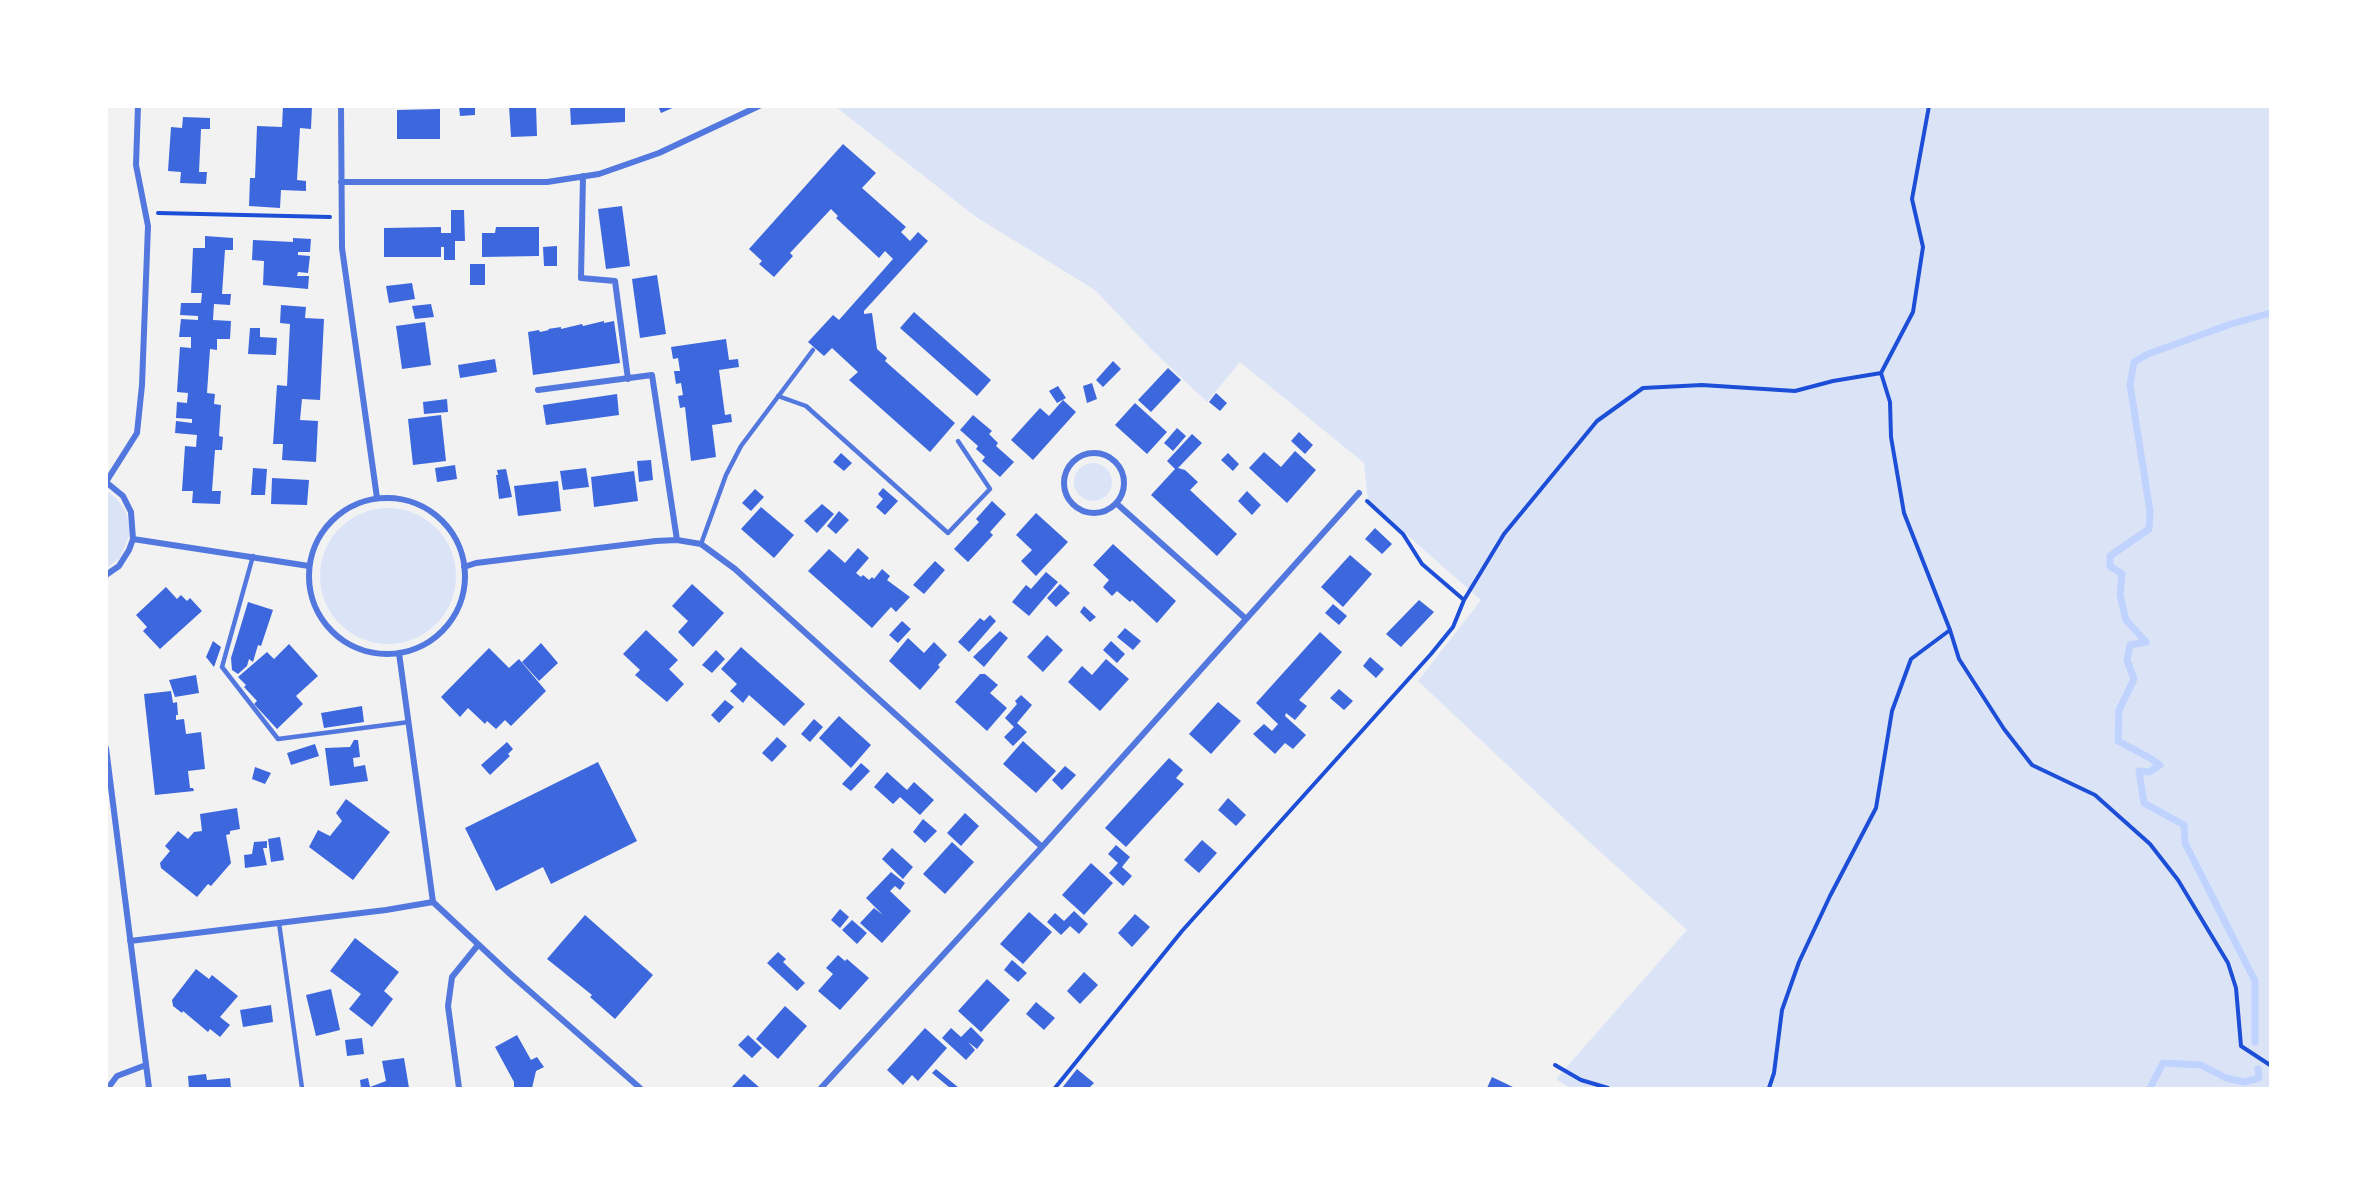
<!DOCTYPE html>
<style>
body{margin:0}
#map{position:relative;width:2377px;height:1195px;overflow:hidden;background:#f2f2f2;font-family:Manrope,sans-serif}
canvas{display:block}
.frame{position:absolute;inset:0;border:108px solid #fff;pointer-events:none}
</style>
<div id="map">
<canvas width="2377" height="1195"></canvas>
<div class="frame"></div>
</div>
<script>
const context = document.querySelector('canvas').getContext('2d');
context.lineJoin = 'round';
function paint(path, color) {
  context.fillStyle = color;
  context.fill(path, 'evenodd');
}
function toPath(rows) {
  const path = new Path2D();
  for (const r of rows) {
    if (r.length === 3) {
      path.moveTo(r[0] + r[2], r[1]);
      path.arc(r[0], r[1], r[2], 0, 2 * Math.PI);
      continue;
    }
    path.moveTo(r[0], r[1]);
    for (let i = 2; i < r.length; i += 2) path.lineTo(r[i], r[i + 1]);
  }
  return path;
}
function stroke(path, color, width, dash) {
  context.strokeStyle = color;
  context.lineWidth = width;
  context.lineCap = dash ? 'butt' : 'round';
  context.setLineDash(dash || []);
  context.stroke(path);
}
paint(toPath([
 [836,107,2270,107,2270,1088,1570,1088,1556,1079,1687,930,1586,839,1418,681,1481,600,1368,501,1364,463,1240,362,1207,402,1150,348,1095,290,976,217],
 [1093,482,19],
 [107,491,117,499,125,510,129,523,129,536,120,558,107,568],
 [388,576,68]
]), '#dbe4f7');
stroke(toPath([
 [2255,1042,2255,981,2185,843,2184,825,2144,803,2139,771,2149,772,2160,765,2150,758,2118,741,2119,710,2134,679,2127,660,2130,645,2146,642,2126,620,2120,595,2122,574,2110,566,2110,556,2149,529,2150,511,2130,385,2134,362,2148,354,2231,324,2270,313],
 [2150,1088,2163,1063,2201,1065,2226,1078,2244,1082,2259,1078,2258,1069]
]), '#bfd3fe', 7);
paint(toPath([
 [283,106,312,106,311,129,300,128,297,180,306,181,306,191,281,190,280,208,249,206,250,178,255,178,257,126,282,127],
 [459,106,475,106,475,115,460,116],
 [509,106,536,106,537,136,511,137],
 [570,106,625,106,625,122,571,125],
 [658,106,677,106,661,113],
 [440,109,440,139,397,139,397,110],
 [183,117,210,118,210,129,201,129,199,172,207,172,206,184,180,183,181,172,168,171,171,127,182,128],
 [843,144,876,173,862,188,906,227,901,232,910,241,918,232,928,241,864,311,864,314,872,313,877,349,887,358,885,361,955,423,930,452,849,380,858,372,832,348,824,356,808,342,833,315,839,320,893,259,885,251,879,258,836,218,838,216,831,209,790,253,793,256,774,277,759,264,762,261,749,249],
 [622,206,630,266,606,269,598,209],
 [451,210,464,210,465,241,455,241,455,260,444,260,444,247,441,247,441,257,384,257,384,228,441,227,441,233,451,233],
 [496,227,539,227,539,256,482,257,482,233,495,233],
 [205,236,233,238,233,250,225,250,222,294,231,294,230,305,214,304,213,320,231,321,230,339,217,339,217,350,210,349,207,393,215,394,214,404,221,405,219,436,223,437,222,450,215,450,212,491,221,491,220,504,192,503,193,491,182,491,185,446,196,447,197,435,175,433,176,421,192,423,192,419,176,418,177,402,187,403,188,393,177,392,180,347,191,348,191,337,179,337,181,319,198,320,198,316,180,315,181,303,201,303,202,293,191,293,193,248,205,248],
 [293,238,311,239,310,252,298,252,298,255,310,256,308,273,298,272,297,276,309,276,308,289,263,285,264,261,252,260,253,240,293,242],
 [557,246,557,266,544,266,543,247],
 [470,264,485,264,485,285,470,285],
 [657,275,666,334,640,338,632,279],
 [412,283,415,299,389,303,386,286],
 [431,304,434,317,415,319,412,306],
 [281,305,306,307,305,318,324,319,320,400,302,399,300,420,318,421,316,462,282,460,283,444,273,444,277,385,287,386,290,324,280,323],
 [914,312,991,380,977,396,900,328],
 [604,321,604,323,614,321,620,363,533,375,528,332,539,330,540,332,549,330,548,329,561,327,561,329,582,324,583,326],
 [425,322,431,365,402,369,396,326],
 [250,328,260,328,260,337,277,338,276,355,248,354],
 [726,339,729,360,738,359,739,367,719,370,725,415,731,414,732,422,712,425,716,457,691,461,685,407,680,408,678,396,683,395,681,383,676,384,674,371,680,371,678,358,673,359,671,347],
 [495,359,497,372,460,378,458,365],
 [1113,361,1121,369,1103,387,1096,380],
 [1168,368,1181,380,1151,412,1138,400],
 [1092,383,1097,399,1087,403,1083,386],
 [1058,386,1066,398,1057,403,1049,391],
 [1216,393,1227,403,1220,411,1209,402],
 [617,394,619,415,546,425,543,405],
 [447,399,448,412,424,414,423,402],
 [1063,400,1076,412,1033,460,1011,440,1040,408,1049,416],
 [1135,403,1167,432,1147,454,1115,425],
 [441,415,446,461,413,465,408,419],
 [973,415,992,431,989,434,998,443,996,446,1014,462,1000,477,982,461,985,457,976,449,978,446,960,430],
 [1177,428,1186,436,1173,451,1164,443],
 [1299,432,1313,445,1305,454,1291,441],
 [1192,434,1202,443,1178,468,1185,470,1198,482,1190,490,1237,534,1217,556,1151,495,1175,469,1167,461],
 [1295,451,1316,470,1287,503,1249,468,1264,452,1281,467],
 [841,453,852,463,844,471,833,462],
 [1228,453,1239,464,1233,471,1221,460],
 [651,460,653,480,639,482,637,461],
 [455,465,457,479,437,482,435,468],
 [253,468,267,469,265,495,251,495],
 [586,468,589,487,563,490,560,471],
 [506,469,512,497,499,499,496,475,498,475,497,470],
 [634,471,638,501,594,507,591,477],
 [272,478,309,480,307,505,271,504],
 [558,481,561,511,518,516,514,486],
 [883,488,898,501,885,515,876,507,883,499,878,494],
 [755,489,764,497,751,511,742,503],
 [1247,491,1261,505,1252,515,1238,501],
 [992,501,1006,514,990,532,993,535,968,562,954,549,979,522,976,519],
 [822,504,834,514,817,533,804,521],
 [761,507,794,535,774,558,741,529],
 [839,511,849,520,836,534,827,526],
 [1036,513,1068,542,1036,576,1021,561,1032,550,1016,535],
 [1375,528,1392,544,1382,554,1365,539],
 [1113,544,1176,601,1157,623,1132,600,1130,602,1117,591,1112,596,1103,587,1109,580,1093,565],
 [858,548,869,558,856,573,861,577,863,575,869,580,872,577,874,579,882,569,890,576,887,580,910,597,896,612,891,607,872,628,808,571,829,549,845,563],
 [1350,555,1372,574,1343,607,1321,587],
 [935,561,945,570,924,594,913,585],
 [1046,572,1058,582,1029,616,1012,602,1026,585,1031,589],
 [692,584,724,613,693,647,678,632,688,621,672,606],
 [1060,584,1070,593,1056,607,1047,598],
 [166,587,177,599,181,595,187,601,190,598,202,611,160,649,143,631,147,627,136,615],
 [1419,600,1434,612,1401,647,1386,634],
 [248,602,273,610,261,646,258,645,253,662,249,659,247,666,238,674,232,670,231,658],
 [1333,604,1347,616,1339,625,1325,613],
 [1084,606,1096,617,1090,622,1080,612],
 [990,615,996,621,969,652,958,642,980,618,984,621],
 [902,621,911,629,898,643,889,635],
 [1125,628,1141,641,1133,650,1117,637],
 [646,630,678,660,669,669,684,684,667,702,635,675,640,670,623,654],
 [1000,631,1008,638,984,667,973,657],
 [1320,632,1342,652,1299,700,1307,706,1295,720,1286,713,1285,716,1306,735,1293,749,1285,743,1275,754,1253,734,1264,724,1272,731,1278,724,1256,703],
 [1047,635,1063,650,1043,672,1027,657],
 [908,638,924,653,934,642,947,655,938,665,940,667,920,690,889,661],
 [213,641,221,647,214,667,206,657],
 [1111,641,1125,654,1117,663,1103,650],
 [541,643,558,663,539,681,522,662],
 [289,644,318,676,296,696,303,704,277,729,254,704,257,701,244,687,246,685,238,677,267,652,274,659],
 [741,647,805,704,784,726,749,695,743,703,730,691,737,684,721,669],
 [489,648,509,668,519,659,546,691,511,726,505,720,496,729,487,721,485,724,468,708,460,717,441,697],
 [716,650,725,659,712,673,702,665],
 [1370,657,1384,669,1376,678,1363,666],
 [1106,659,1129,679,1100,711,1068,682,1082,666,1092,675],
 [980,674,985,674,998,685,990,693,1007,708,987,731,955,702],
 [196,675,199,693,175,697,169,680],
 [1339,689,1353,701,1344,710,1330,698],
 [171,691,173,703,177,702,178,715,176,715,176,720,184,719,186,734,201,732,205,769,188,771,190,788,193,788,194,791,155,795,144,694],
 [1021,695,1032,705,1017,723,1027,732,1013,746,1004,737,1014,727,1005,718,1017,704,1015,701],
 [725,700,734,707,719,723,711,715],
 [1218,702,1241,721,1211,754,1189,734],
 [362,706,364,722,324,728,321,713],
 [839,716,871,745,851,768,819,738],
 [814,719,823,727,810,742,801,734],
 [777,737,787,746,772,762,762,753],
 [354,740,358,740,360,757,353,758,354,767,365,765,368,781,330,786,325,748,350,747],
 [1023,741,1056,771,1036,793,1003,764],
 [507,742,513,749,508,754,510,756,490,775,481,765],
 [315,744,319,756,291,765,287,753],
 [1169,758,1183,770,1176,778,1184,784,1126,847,1105,828],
 [598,762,637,841,551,884,543,867,496,891,465,828],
 [861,763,870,771,851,791,842,784],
 [1065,766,1076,775,1062,790,1052,780],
 [255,767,271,773,265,784,252,779],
 [887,772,907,790,914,782,934,800,920,815,900,797,893,804,874,787],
 [1228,798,1246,815,1236,826,1218,810],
 [346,799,390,832,353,880,309,847,318,830,330,836,342,821,336,813],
 [237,808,240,829,230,831,230,834,226,835,231,863,211,886,208,884,197,897,161,868,160,863,170,851,165,846,178,831,188,839,194,832,202,831,200,814],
 [965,813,979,826,961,846,947,833],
 [923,819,937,831,925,843,913,832],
 [280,837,284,860,271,862,268,839],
 [1202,840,1217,853,1199,873,1184,860],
 [267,841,267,848,263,848,267,865,245,868,244,855,252,854,254,842],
 [952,842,974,862,945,894,923,874],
 [1116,845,1130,857,1122,867,1132,876,1123,886,1109,873,1118,863,1108,854],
 [892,848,913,867,903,879,882,859],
 [1091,863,1113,883,1084,915,1062,895],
 [891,872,905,883,900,890,895,886,890,891,911,911,882,943,860,923,874,908,883,915,866,898],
 [840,909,849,917,840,928,831,920],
 [1074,911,1088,924,1079,934,1070,926,1061,935,1047,922,1055,913,1064,921],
 [1029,912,1052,932,1023,964,1000,944],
 [1135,914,1150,927,1132,947,1118,933],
 [585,915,653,975,615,1019,590,997,592,995,547,959],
 [852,920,867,933,857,944,842,930],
 [355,938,399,972,384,991,393,999,372,1027,349,1009,361,994,330,971],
 [778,952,786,959,783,962,805,983,797,991,767,963],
 [838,955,845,961,847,959,869,978,840,1010,818,991,833,974,826,968],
 [1012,960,1027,973,1018,982,1004,970],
 [196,969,209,979,212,975,238,996,220,1017,230,1025,220,1037,210,1029,208,1032,183,1011,182,1013,173,1006,172,1000],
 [1084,972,1098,985,1080,1004,1067,991],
 [987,979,1010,1000,981,1032,958,1011],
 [331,989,340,1030,316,1036,306,995],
 [1036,1002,1055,1018,1044,1030,1026,1014],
 [271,1005,273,1022,243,1027,240,1010],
 [785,1006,807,1026,778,1059,756,1039],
 [971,1027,984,1040,977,1049,968,1042,975,1050,966,1060,942,1038,951,1028,961,1037],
 [925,1028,947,1048,918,1081,912,1075,903,1085,887,1070],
 [517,1035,531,1060,537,1057,544,1067,536,1071,532,1088,514,1088,514,1082,495,1047],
 [748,1035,762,1048,752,1058,738,1045],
 [362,1038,364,1054,347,1056,345,1040],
 [404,1058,409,1088,361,1088,360,1080,368,1078,370,1087,386,1081,382,1061],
 [936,1069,959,1088,950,1088,932,1073],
 [1077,1069,1094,1083,1089,1088,1062,1088],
 [206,1074,207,1080,230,1078,231,1088,189,1088,188,1076],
 [744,1074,760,1088,731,1088],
 [1492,1077,1515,1088,1487,1088]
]), '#3d67dc');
stroke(toPath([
 [1929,106,1912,199,1923,247,1913,312,1881,373,1890,402,1891,437,1904,513,1950,630,1959,659,2004,729,2032,765,2095,795,2150,844,2178,880,2228,963,2236,988,2241,1046,2270,1065],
 [158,213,330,217],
 [1367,501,1403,534,1422,564,1464,600,1504,534,1597,421,1643,388,1702,385,1795,391,1833,381,1881,373],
 [1555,1065,1581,1080,1608,1088],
 [1055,1088,1182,931,1431,654,1453,627,1464,600],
 [1769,1088,1774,1073,1782,1010,1799,962,1830,896,1876,808,1892,711,1911,659,1950,630]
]), '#1d4ed8', 4);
stroke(toPath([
 [778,396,806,406,948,533,990,489,958,441],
 [701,544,726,475,741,446,813,350],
 [253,556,222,667,278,739,409,722],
 [279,923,302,1088]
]), '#5277de', 4.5);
stroke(toPath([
 [341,106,342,248,377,498],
 [583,176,581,278,615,281,628,379],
 [341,182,547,182,599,174,659,153,759,106],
 [538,390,652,375,677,540],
 [1094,483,30],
 [387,576,78],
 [1116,503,1245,618],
 [133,539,309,566],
 [464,567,476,563,656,541,677,540,701,544,735,569,1042,847],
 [106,575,119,566,129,550,133,539,131,512,123,496,106,482,137,433,142,385,148,226,136,165,138,106],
 [399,653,433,902,510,974,640,1088],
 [106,748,149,1088],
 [130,941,386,910,433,902],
 [108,1088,117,1076,146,1065],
 [459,1088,448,1006,452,977,478,945],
 [821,1088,1042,847,1359,493]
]), '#5277de', 6);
</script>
